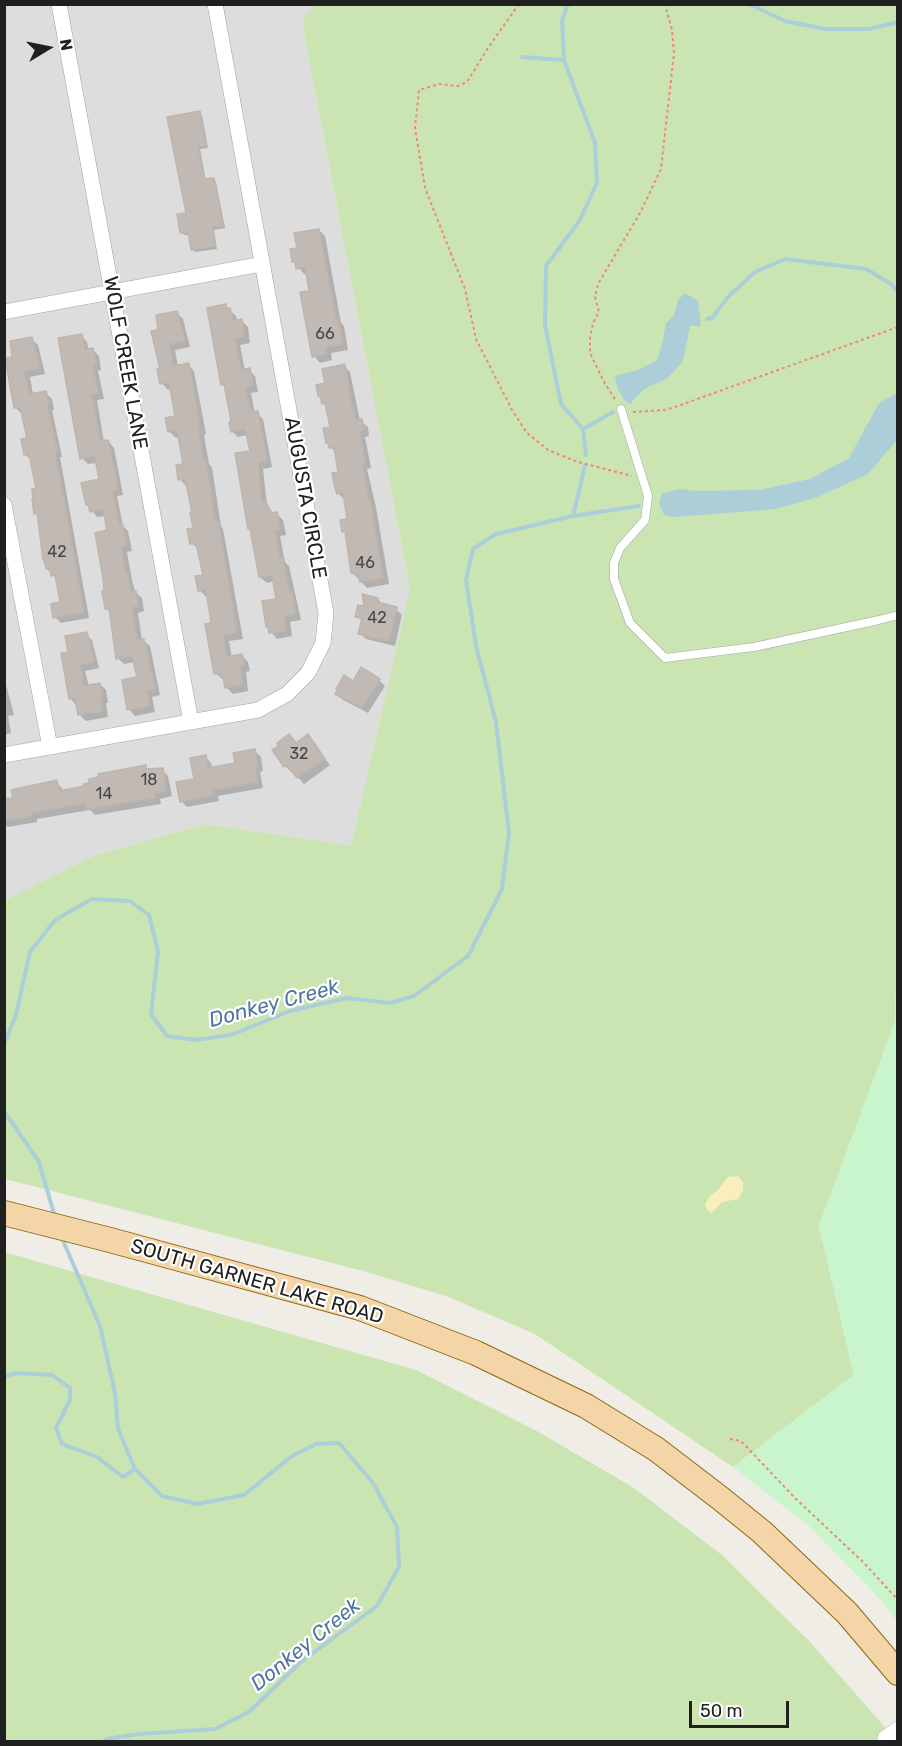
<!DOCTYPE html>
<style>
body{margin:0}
#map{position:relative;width:902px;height:1746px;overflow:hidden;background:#f0ede7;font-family:Rubik,sans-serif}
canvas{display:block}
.frame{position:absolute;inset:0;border:6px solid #202020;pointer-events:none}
.north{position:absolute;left:18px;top:18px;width:60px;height:60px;-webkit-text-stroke:4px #fff;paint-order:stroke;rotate:80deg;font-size:16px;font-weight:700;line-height:24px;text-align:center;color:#202020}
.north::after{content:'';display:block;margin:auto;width:21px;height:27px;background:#202020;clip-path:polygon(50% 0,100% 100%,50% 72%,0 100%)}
.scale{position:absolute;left:689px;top:1701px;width:100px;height:27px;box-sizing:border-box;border:3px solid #202020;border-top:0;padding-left:8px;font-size:18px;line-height:21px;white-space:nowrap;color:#202020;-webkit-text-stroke:4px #fff;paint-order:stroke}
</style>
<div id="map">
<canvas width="902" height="1746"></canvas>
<div class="frame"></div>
<div class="north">N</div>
<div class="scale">50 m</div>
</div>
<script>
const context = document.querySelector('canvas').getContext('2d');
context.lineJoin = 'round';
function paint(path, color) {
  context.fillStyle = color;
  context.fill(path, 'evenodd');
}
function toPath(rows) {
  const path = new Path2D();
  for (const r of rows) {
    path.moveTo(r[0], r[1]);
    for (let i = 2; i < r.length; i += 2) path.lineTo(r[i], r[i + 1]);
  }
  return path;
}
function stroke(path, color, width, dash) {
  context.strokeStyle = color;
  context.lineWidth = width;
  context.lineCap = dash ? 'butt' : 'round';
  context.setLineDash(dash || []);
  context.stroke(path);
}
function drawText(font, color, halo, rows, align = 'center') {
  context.font = font + ' Rubik,sans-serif';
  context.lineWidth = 4.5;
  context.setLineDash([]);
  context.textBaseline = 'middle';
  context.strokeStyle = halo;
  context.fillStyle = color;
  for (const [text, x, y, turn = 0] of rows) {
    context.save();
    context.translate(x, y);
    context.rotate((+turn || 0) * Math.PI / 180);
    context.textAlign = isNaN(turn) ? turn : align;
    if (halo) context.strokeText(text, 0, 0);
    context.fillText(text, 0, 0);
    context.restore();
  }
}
paint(toPath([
 [5,5,313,5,302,23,410,589,351,847,205,824,93,856,5,901]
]), '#dedddd');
paint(toPath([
 [313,5,897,5,898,928,895,1022,819,1226,854,1375,733,1467,535,1334,446,1296,363,1271,5,1179,4,901,93,856,205,824,351,846,410,589,302,23],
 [4,1252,416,1370,537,1431,634,1488,722,1555,811,1643,897,1741,5,1741]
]), '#cae5b2');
paint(toPath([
 [738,1176,743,1182,743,1191,738,1199,722,1202,712,1213,708,1211,705,1205,709,1197,717,1191,728,1177]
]), '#f9eebc');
paint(toPath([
 [897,928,898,1621,897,1621,878,1597,809,1526,733,1467,854,1375,819,1226,895,1022]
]), '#c9f5cd');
paint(toPath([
 [685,293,698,301,701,326,690,326,683,361,668,378,644,389,630,404,624,400,618,389,615,376,638,370,657,360,662,344,666,323,674,316,678,300],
 [897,393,897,440,868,474,818,497,775,509,675,517,664,515,659,504,662,493,681,489,695,491,759,490,810,479,849,458,879,403]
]), '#acced9');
paint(toPath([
 [200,113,202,115,208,148,200,149,206,181,213,179,216,182,225,228,214,230,217,249,195,252,192,249,190,235,185,235,182,233,188,214],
 [319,230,325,236,341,323,344,326,348,350,331,353,332,360,320,363,314,356,311,292,308,273,304,274,294,261,299,249],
 [226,306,236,316,237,322,242,321,248,327,250,343,240,345,245,371,249,370,255,376,258,392,251,393,255,413,257,413,263,419,272,467,263,469,267,505,274,514,277,514,283,520,286,535,280,536,285,562,289,566,301,620,290,622,292,636,277,639,267,627,278,600,274,581,267,583,260,577,252,532,249,529,252,452,248,435,238,437,232,431,233,422,226,387,223,384],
 [177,313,183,319,190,347,175,350,178,367,188,365,194,371,206,434,204,435,209,464,212,467,221,526,223,529,243,639,229,641,232,658,242,656,248,662,250,671,246,672,248,691,233,694,227,688,225,679,222,679,216,673,213,624,208,596,206,597,200,590,204,576,199,549,191,543,195,529,194,513,188,485,186,486,180,479,185,465,179,437,176,438,169,431,176,417,171,389,168,390,162,383,160,331],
 [81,335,87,342,89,351,93,350,99,356,101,370,98,371,104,399,97,400,104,442,108,441,114,448,123,495,117,496,123,526,128,531,132,551,127,552,132,580,135,592,142,598,144,611,138,613,142,640,150,646,160,695,152,697,155,712,135,716,129,709,139,679,135,662,124,664,118,658,111,613,106,608,109,531,106,516,97,517,87,504,100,481,97,463,88,464,82,458],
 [31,339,38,345,45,374,30,377,33,395,45,392,52,399,54,410,52,410,62,457,60,457,89,618,61,623,55,617,62,603,58,580,47,569,39,516,36,513,37,489,32,461,25,454,28,439,22,414,16,408,14,358],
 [344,366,350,372,360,421,368,427,369,436,365,437,371,468,367,469,376,507,389,584,367,588,352,572,347,535,344,531,349,520,345,500,339,494,340,473,336,453,327,443,332,428,327,407,319,396,326,385],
 [378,599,384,606,396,609,402,615,395,646,366,639,360,633,363,622,357,616],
 [86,634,92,640,99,668,85,671,89,686,100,684,106,690,108,703,106,703,108,717,86,721,80,715,76,705,70,698,70,653],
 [4,677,14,715,8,716,11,733,4,735],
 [379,680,385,686,368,713,343,700,336,694,353,683],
 [289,736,297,744,308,736,330,765,304,784,293,771,291,772,285,766,274,750],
 [254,750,261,757,263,771,260,772,263,788,218,796,219,801,187,807,181,801,196,780,205,756,211,763,213,769,237,764],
 [145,766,149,770,162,770,168,776,172,796,160,799,161,804,95,815,90,810,37,819,37,822,8,827,4,824,4,801,15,799,56,782,62,788,63,792,86,788]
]), '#0003');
stroke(toPath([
 [568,4,562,20,564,60,595,143,597,183,580,220,546,266,545,325,561,404,583,429,613,412],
 [749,4,785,21,825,29,869,29,898,22],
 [522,57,564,60],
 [707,319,712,318,728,297,755,272,785,259,866,269,891,284,898,292],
 [583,429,586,455],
 [573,516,639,506],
 [4,1044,16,1015,30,952,55,920,92,899,130,901,149,915,158,952,151,1014,167,1036,195,1040,231,1035,290,1011,347,998,390,1003,414,996,468,956,502,889,509,833,496,722,476,646,466,580,473,549,496,534,573,516,585,466],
 [4,1111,39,1162,55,1217],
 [61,1236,100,1326,115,1393,118,1429,135,1469,162,1496,197,1504,244,1495,292,1456,316,1444,339,1443,373,1483,397,1527,399,1567,377,1606,302,1661,249,1712,215,1729,139,1734,107,1739,103,1742],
 [4,1376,18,1373,52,1375,70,1388,70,1400,56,1428,62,1444,97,1457,123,1477,135,1469]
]), '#acced9', 4);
const building = toPath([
 [200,111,206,146,198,147,204,179,214,178,223,226,212,227,215,246,191,250,188,232,180,233,177,214,186,213,167,117,200,111],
 [319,229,336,319,338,318,343,344,325,347,327,354,312,357,300,292,309,291,305,267,296,269,295,262,292,262,290,249,297,248,294,233,319,229],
 [226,304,227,309,230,308,233,321,242,319,244,337,235,339,241,370,250,368,253,386,245,387,250,409,252,409,253,412,258,411,267,461,258,463,262,502,266,502,271,513,277,512,280,529,275,530,280,559,283,558,289,593,292,593,295,614,284,616,286,631,269,633,268,627,266,627,262,601,276,599,272,575,259,577,250,529,248,529,235,453,250,451,245,429,231,432,229,422,231,421,224,384,221,385,207,308,226,304],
 [177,311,185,341,169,344,173,366,189,363,200,428,198,429,204,460,206,460,215,522,218,521,237,633,223,635,227,657,242,654,244,665,240,666,243,685,225,688,223,676,220,676,220,673,214,674,205,624,211,623,206,590,198,591,195,576,203,575,196,543,190,544,187,529,193,528,190,512,192,512,185,479,178,480,176,465,183,464,177,430,168,432,165,418,175,416,169,383,160,384,157,369,160,369,151,331,158,330,156,315,177,311],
 [82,334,85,350,93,348,96,365,93,365,98,393,92,394,100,441,108,440,118,489,112,490,119,524,122,523,127,545,121,546,126,574,128,574,131,592,136,591,139,606,132,607,137,640,144,639,155,689,147,691,150,706,127,710,122,680,137,677,132,656,116,659,109,608,105,609,102,591,104,591,103,578,95,533,107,530,103,509,90,512,88,505,86,505,81,483,99,479,95,458,94,456,80,459,58,338,82,334],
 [32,337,40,368,24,371,29,394,46,391,49,404,47,404,57,451,55,451,84,612,53,618,51,604,60,602,55,575,51,576,50,568,46,569,44,560,43,560,37,513,34,514,32,499,33,499,32,489,36,488,29,454,24,455,21,439,27,438,20,407,14,408,5,358,12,357,10,341,32,337],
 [345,364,352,407,356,420,362,419,364,430,360,431,365,463,362,463,369,500,370,500,383,578,360,582,358,574,351,573,345,532,342,532,340,520,347,519,343,493,337,494,335,488,332,473,338,472,334,447,329,448,328,443,326,443,323,428,330,427,325,403,322,404,320,396,318,396,316,385,325,383,322,369,345,364],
 [362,594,378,598,377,602,397,607,389,641,358,634,362,618,355,617,358,605,364,606,362,594],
 [87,632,94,662,80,665,84,686,100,683,103,697,100,697,103,711,78,715,75,698,69,699,61,653,68,652,65,636,87,632],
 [361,667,380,679,362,708,335,694,337,690,336,689,344,675,353,681,361,667],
 [289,734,296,743,308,734,325,759,297,778,287,765,284,767,272,750,278,746,277,743,289,734],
 [255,749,258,766,255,766,257,782,212,790,213,795,180,802,176,782,194,779,190,758,206,755,208,768,235,763,233,753,255,749],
 [146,765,146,769,163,768,166,791,154,793,155,798,87,809,86,803,31,813,32,816,4,821,4,799,13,798,11,790,57,780,59,791,84,786,83,784,89,783,89,779,99,777,98,774,146,765]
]);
paint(building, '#c0b9b4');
stroke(building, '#c0b5ab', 1.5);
const service = toPath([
 [621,409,648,496,645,520,620,548,614,563,614,579,630,623,665,658,754,647,879,620,898,615]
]);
const minor = toPath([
 [59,4,191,722],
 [4,312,262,264],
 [4,505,50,747],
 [4,755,258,710,287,694,308,673,323,643,326,613,215,4],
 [885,1738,898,1729]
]);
const primary = toPath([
 [4,1213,110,1240,360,1308,476,1353,586,1406,656,1449,720,1498,762,1532,847,1613,898,1673]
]);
stroke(service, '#a4a4a4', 9);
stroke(minor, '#a4a4a4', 16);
stroke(primary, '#8e660e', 26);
stroke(toPath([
 [519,4,488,48,467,82,458,86,439,84,419,90,415,128,425,188,465,289,476,339,512,410,527,433,548,450,578,462,632,476],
 [615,399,604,382,590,353,590,338,593,323,599,312,595,297,598,284,640,213,661,169,674,53,672,30,665,4],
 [633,412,664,410,675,407,898,327],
 [730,1439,741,1441,795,1498,863,1562,898,1600]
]), '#ee887a', 2, [3, 3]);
stroke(service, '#fff', 8);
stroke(minor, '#fff', 15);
stroke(primary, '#f4d5a8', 24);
drawText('16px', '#484645', null, [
 ["66",325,334],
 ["42",57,552],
 ["46",365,563],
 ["42",377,618],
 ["32",299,754],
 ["18",149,780],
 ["14",104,794]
]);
drawText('20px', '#202020', '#fff', [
 ["WOLF CREEK LANE",125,363,80],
 ["AUGUSTA CIRCLE",305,498,80],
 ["SOUTH GARNER LAKE ROAD",257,1282,16]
]);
drawText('italic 21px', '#5177a0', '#fff', [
 ["Donkey Creek",274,1004,-15],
 ["Donkey Creek",306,1645,-39]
]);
</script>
